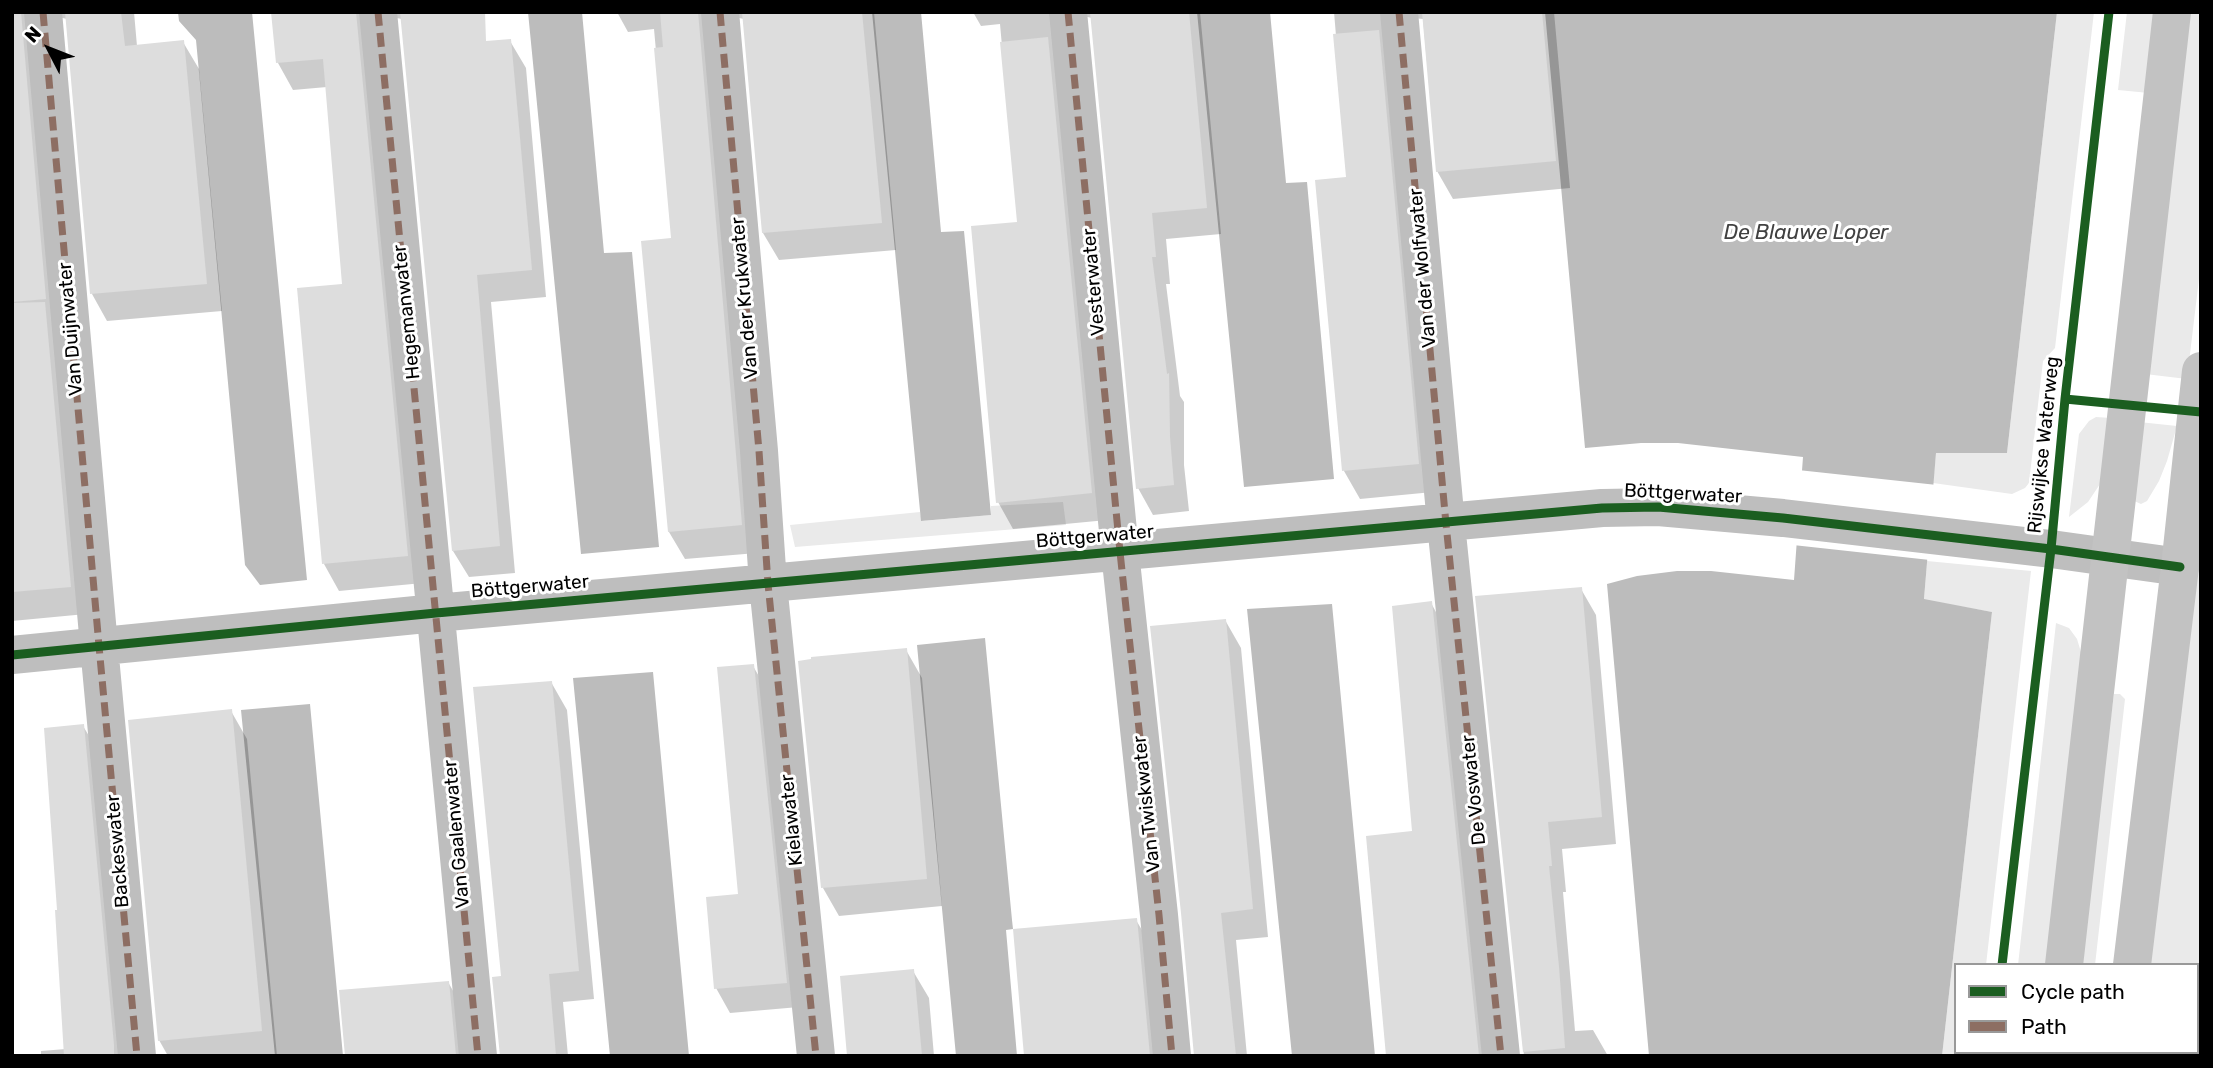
<!DOCTYPE html>
<meta charset="utf-8">
<style>
body{margin:0}
#map{position:relative;width:2213px;height:1068px;overflow:hidden;background:#fff;font-family:Rubik,sans-serif}
canvas{display:block}
.frame{position:absolute;inset:0;border:14px solid #000;pointer-events:none}
.legend{position:absolute;left:1954px;top:963px;width:245px;height:91px;box-sizing:border-box;background:#fff;border:2px solid #999;margin:0;padding:9px 12px;list-style:none;font-size:21px;color:#000}
.legend li{display:flex;align-items:center;gap:14px;height:35px}
.legend b{width:35px;border:2px solid #999}
.north{position:absolute;left:14px;top:14px;width:70px;height:70px;-webkit-text-stroke:5px #fff;paint-order:stroke;rotate:312deg;font-size:19px;font-weight:700;line-height:28px;text-align:center;color:#000}
.north::after{content:'';display:block;margin:auto;width:24px;height:32px;background:#000;clip-path:polygon(50% 0,100% 100%,50% 72%,0 100%)}
</style>
<div id="map">
<canvas width="2213" height="1068"></canvas>
<div class="frame"></div>
<ul class="legend">
<li><b style="height:9px;background:#1b5e20"></b>Cycle path</li>
<li><b style="height:9px;background:#8d6e63"></b>Path</li>
</ul>
<div class="north">N</div>
</div>
<script>
const context = document.querySelector('canvas').getContext('2d');
context.lineJoin = 'round';
function paint(path, color) {
  context.fillStyle = color;
  context.fill(path, 'evenodd');
}
function toPath(rows) {
  const path = new Path2D();
  for (const r of rows) {
    path.moveTo(r[0], r[1]);
    for (let i = 2; i < r.length; i += 2) path.lineTo(r[i], r[i + 1]);
  }
  return path;
}
function stroke(path, color, width, dash) {
  context.strokeStyle = color;
  context.lineWidth = width;
  context.lineCap = dash ? 'butt' : 'round';
  context.setLineDash(dash || []);
  context.stroke(path);
}
function drawText(font, color, halo, rows, align = 'center') {
  context.font = font + ' Rubik,sans-serif';
  context.lineWidth = 6;
  context.setLineDash([]);
  context.textBaseline = 'middle';
  context.strokeStyle = halo;
  context.fillStyle = color;
  for (const [text, x, y, turn = 0] of rows) {
    context.save();
    context.translate(x, y);
    context.rotate((+turn || 0) * Math.PI / 180);
    context.textAlign = isNaN(turn) ? turn : align;
    if (halo) context.strokeText(text, 0, 0);
    context.fillText(text, 0, 0);
    context.restore();
  }
}
paint(toPath([
 [2057,12,2094,12,2055,348,2043,361,2029,483,2025,488,2012,494,1933,483,1936,453,2007,453],
 [2127,12,2158,12,2149,93,2118,90],
 [2186,12,2201,12,2201,262,2187,379,2145,374],
 [2096,417,2111,418,2102,481,2088,502,2069,517,2079,434,2089,421],
 [2139,422,2177,426,2167,461,2159,481,2147,501,2141,504,2132,500],
 [1063,502,1066,525,795,547,790,525,920,512,922,521,991,515,991,506],
 [2201,509,2201,1056,2138,1056,2139,1052,2197,1052,2197,965,2149,965],
 [1927,561,2031,571,1986,965,1956,965,1956,1052,1976,1052,1975,1056,1942,1056,1992,612,1924,600],
 [2056,623,2069,628,2077,639,2084,662,2050,965,2018,965],
 [2114,694,2120,694,2125,699,2095,965,2077,965]
]), '#eaeaea');
paint(toPath([
 [178,12,252,12,307,580,260,585,245,565,196,40,179,21],
 [528,12,582,12,604,253,632,252,659,547,581,554],
 [872,12,921,12,941,232,964,231,991,515,921,521],
 [1197,12,1270,12,1286,183,1307,182,1334,479,1244,487],
 [1545,12,2057,12,2007,453,1936,453,1924,599,1992,612,1942,1056,1649,1056,1607,584,1637,576,1677,571,1711,571,1794,580,1803,457,1678,443,1641,443,1585,448],
 [1332,604,1375,1056,1292,1056,1247,609],
 [985,638,1012,920,1013,929,1006,930,1017,1056,956,1056,917,645],
 [653,672,689,1056,610,1056,573,678],
 [310,704,343,1056,275,1056,241,710]
]), '#bcbcbc');
paint(toPath([
 [1798,470,1937,485,1930,560,1793,545]
]), '#fff');
paint(toPath([
 [12,12,134,12,137,46,183,42,199,69,222,311,107,321,92,294,67,19,58,17,86,614,12,621],
 [273,12,464,12,484,43,510,41,526,68,546,297,491,302,515,573,469,577,453,551,402,19,391,17,423,583,339,591,324,564,344,285,327,87,293,90,278,63],
 [617,12,874,12,896,250,779,260,763,233,744,19,734,17,757,553,685,559,669,532,673,240,654,29,628,32],
 [973,12,1200,12,1221,234,1166,239,1170,284,1166,284,1180,396,1184,402,1184,465,1189,511,1153,515,1138,488,1092,18,1083,16,1107,520,1013,529,998,502,1018,224,1000,24,981,26],
 [1334,12,1554,12,1570,188,1453,199,1437,171,1423,19,1413,18,1433,492,1360,499,1344,471,1317,182,1348,179],
 [1581,589,1596,615,1616,844,1562,849,1566,892,1563,892,1575,1031,1593,1030,1608,1056,1524,1056,1477,598],
 [1431,603,1446,630,1490,1056,1388,1056,1414,833],
 [1225,620,1241,648,1268,937,1236,940,1247,1056,1195,1056],
 [906,650,922,678,942,906,839,916,823,888],
 [753,666,767,690,799,1007,730,1013,716,988,740,895],
 [551,682,567,710,594,999,563,1002,568,1056,501,1056,502,978],
 [231,711,247,739,277,1056,168,1056,159,1040],
 [83,726,97,749,124,1056,41,1056,41,1051,66,1049,59,912],
 [1136,920,1152,947,1162,1056,1026,1056],
 [913,971,929,998,934,1056,849,1056],
 [448,982,464,1010,468,1056,347,1056]
]), '#0003');
paint(toPath([
 [12,12,21,12,46,299,12,302],
 [65,12,121,12,125,46,184,40,207,284,90,294],
 [271,12,356,12,408,556,322,564,297,288,342,284,323,59,276,63],
 [400,12,485,12,486,41,511,39,532,270,477,275,500,546,452,551],
 [660,12,698,12,742,525,668,532,641,241,671,238,654,48,663,47],
 [742,12,862,12,882,223,762,233],
 [1090,12,1189,12,1207,208,1152,213,1156,257,1152,257,1167,374,1169,373,1170,437,1174,485,1136,489],
 [1422,12,1542,12,1556,161,1436,172],
 [1379,30,1419,464,1342,471,1315,180,1346,177,1333,34],
 [1048,37,1092,493,996,503,971,226,1017,222,1000,42],
 [45,302,71,587,12,592,12,303],
 [1582,587,1602,817,1548,822,1552,866,1549,866,1559,967,1565,1048,1523,1052,1475,596],
 [1432,601,1479,1056,1386,1056,1366,836,1412,831,1392,606],
 [1226,619,1253,909,1221,913,1236,1056,1194,1056,1181,913,1150,626],
 [907,648,927,879,821,888,798,661,811,659,811,657],
 [754,664,787,983,714,989,706,897,738,894,717,667],
 [552,681,579,971,549,974,556,1056,500,1056,492,977,501,976,473,687],
 [232,709,262,1031,158,1041,128,720],
 [84,724,114,1045,114,1056,64,1056,55,910,57,910,44,728],
 [1137,918,1150,1056,1024,1056,1013,929],
 [914,969,922,1056,847,1056,840,976],
 [449,981,456,1056,345,1056,339,990]
]), '#ddd');
stroke(toPath([
 [43,12,99,646,137,1056],
 [378,12,478,1056],
 [720,12,759,451,768,584,816,1056],
 [1068,12,1120,552,1159,915,1172,1056],
 [1399,12,1446,524,1501,1056],
 [12,655,436,613,1602,508,1658,507,1783,518,2051,549,2180,567]
]), '#bebebe', 38);
stroke(toPath([
 [2064,965,2172,12],
 [2132,965,2180,567,2201,371],
 [2054,1056,2054,1052],
 [2121,1056,2121,1052]
]), '#c2c2c2', 38);
stroke(toPath([
 [43,12,99,646,137,1056],
 [378,12,478,1056],
 [720,12,759,451,768,584,816,1056],
 [1068,12,1120,552,1159,915,1172,1056],
 [1399,12,1446,524,1501,1056]
]), '#8d6e63', 7, [14, 7]);
stroke(toPath([
 [2065,399,2201,412],
 [12,655,436,613,1602,508,1658,507,1783,518,2051,549,2180,567],
 [2002,965,2051,549,2065,399,2109,12]
]), '#1b5e20', 9);
drawText('19px', '#000', '#fff', [
 ["Van der Wolfwater",1423,268,-95],
 ["Vesterwater",1094,282,-95],
 ["Van der Krukwater",745,298,-95],
 ["Hegemanwater",407,312,-96],
 ["Van Duijnwater",71,329,-95],
 ["Rijswijkse Waterweg",2044,445,-84],
 ["Böttgerwater",1683,494,3],
 ["Böttgerwater",1095,537,-5],
 ["Böttgerwater",530,587,-5],
 ["De Voswater",1474,790,-96],
 ["Van Twiskwater",1147,804,-96],
 ["Kielawater",792,820,-96],
 ["Van Gaalenwater",457,834,-95],
 ["Backeswater",118,851,-95]
]);
drawText('italic 21px', '#414141', '#fff', [
 ["De Blauwe Loper",1806,233]
]);
</script>
